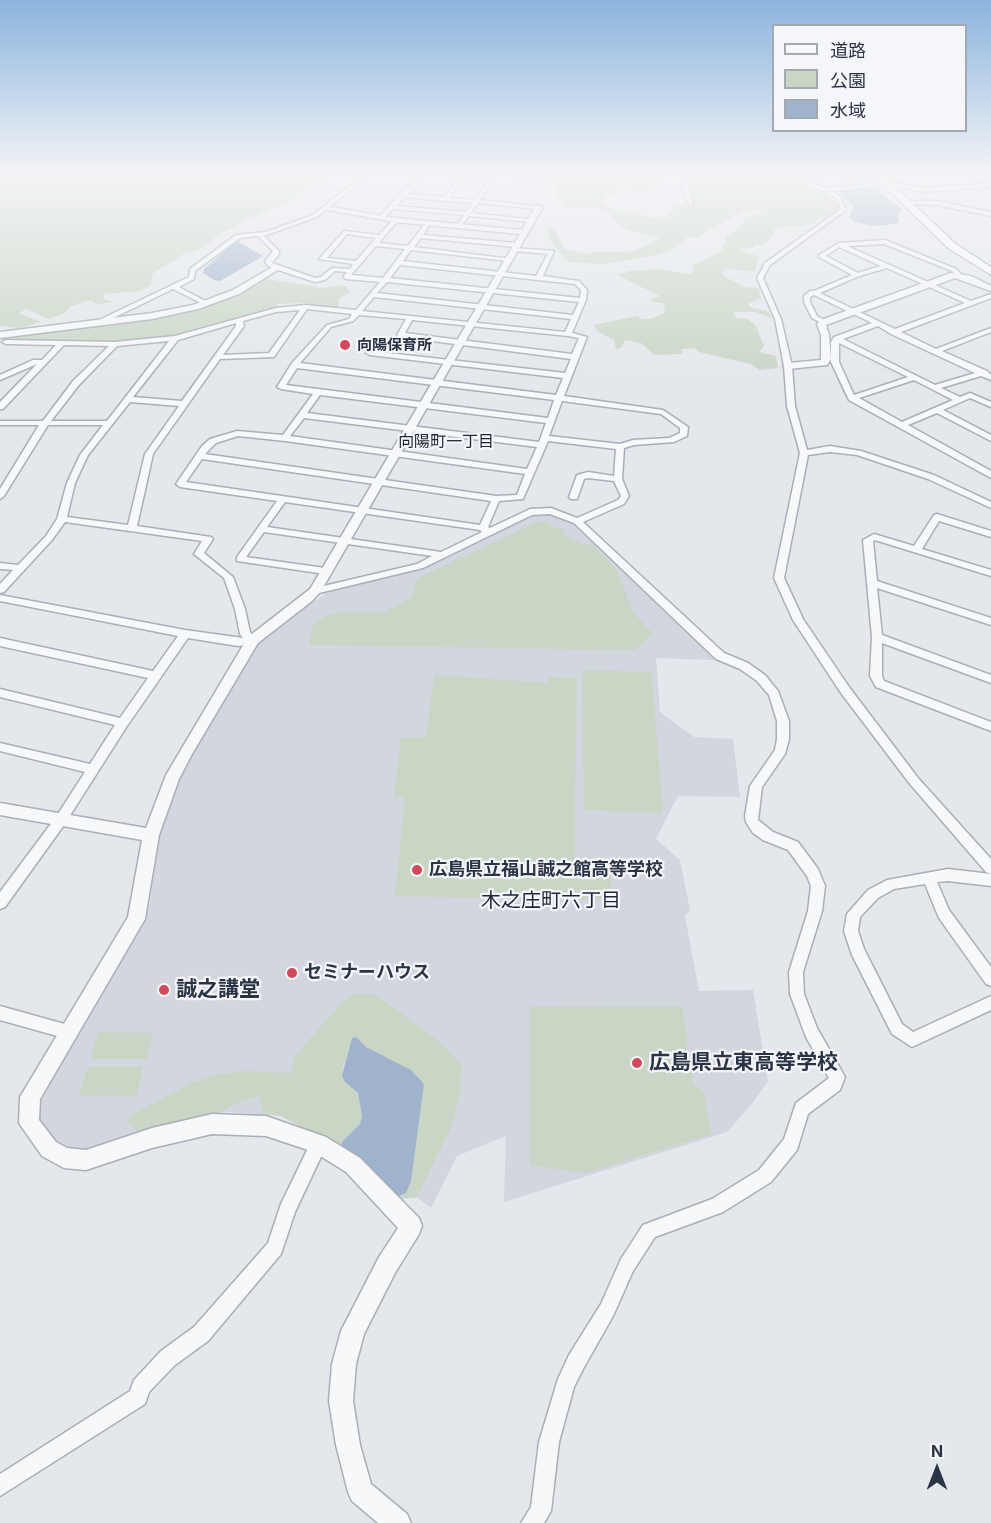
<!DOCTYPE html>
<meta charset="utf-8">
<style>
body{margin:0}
#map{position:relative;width:991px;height:1523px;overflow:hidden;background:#e4e7ec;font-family:Inter,"Noto Sans JP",sans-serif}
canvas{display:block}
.legend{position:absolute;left:772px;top:24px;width:195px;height:108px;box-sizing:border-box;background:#f4f6f9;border:2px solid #a4a8b1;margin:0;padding:8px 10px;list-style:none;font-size:18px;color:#2b3445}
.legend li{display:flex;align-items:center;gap:12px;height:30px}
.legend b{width:30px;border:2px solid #a4a8b1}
.north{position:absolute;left:907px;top:1439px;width:60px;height:60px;-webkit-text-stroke:4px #f4f6f9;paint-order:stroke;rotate:0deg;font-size:16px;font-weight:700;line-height:24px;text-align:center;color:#2b3445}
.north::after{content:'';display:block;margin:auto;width:21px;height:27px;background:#2b3445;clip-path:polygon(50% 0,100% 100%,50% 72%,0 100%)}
</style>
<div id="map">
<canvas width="991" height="1523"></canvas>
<ul class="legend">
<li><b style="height:8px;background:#f7f8fa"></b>道路</li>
<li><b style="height:16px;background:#c9d6c5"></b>公園</li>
<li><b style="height:16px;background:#9fb4cc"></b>水域</li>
</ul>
<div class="north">N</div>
</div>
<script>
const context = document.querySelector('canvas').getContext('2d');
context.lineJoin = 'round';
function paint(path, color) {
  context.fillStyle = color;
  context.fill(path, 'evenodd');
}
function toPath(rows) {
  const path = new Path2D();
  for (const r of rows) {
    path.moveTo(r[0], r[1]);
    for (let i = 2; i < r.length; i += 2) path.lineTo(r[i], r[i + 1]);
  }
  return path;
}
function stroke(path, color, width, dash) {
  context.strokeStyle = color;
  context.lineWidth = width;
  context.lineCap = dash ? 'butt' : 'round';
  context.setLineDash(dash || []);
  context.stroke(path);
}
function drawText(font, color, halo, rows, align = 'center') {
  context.font = font + ' Inter,"Noto Sans JP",sans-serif';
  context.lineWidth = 4.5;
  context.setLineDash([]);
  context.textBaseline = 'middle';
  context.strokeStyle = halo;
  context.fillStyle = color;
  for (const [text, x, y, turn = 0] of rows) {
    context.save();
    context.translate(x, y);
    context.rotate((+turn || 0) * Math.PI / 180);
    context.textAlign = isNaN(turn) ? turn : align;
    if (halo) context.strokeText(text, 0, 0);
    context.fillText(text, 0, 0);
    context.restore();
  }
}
paint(toPath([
 [549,513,570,521,712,652,714,660,656,658,660,712,694,737,733,739,740,797,678,796,656,839,680,860,690,910,685,916,699,991,753,990,768,1081,751,1105,727,1132,504,1202,506,1136,457,1156,431,1208,417,1197,398,1199,352,1155,281,1116,229,1112,203,1114,157,1125,94,1149,73,1149,50,1138,42,1127,39,1117,42,1095,142,924,150,904,153,880,150,879,162,819,182,766,264,635,328,592,420,570,532,514]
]), '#d2d6de');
paint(toPath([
 [0,171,343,171,315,188,221,233,197,251,187,252,152,274,151,285,140,291,103,294,104,299,113,302,100,304,93,303,92,300,83,302,70,307,65,313,49,319,26,309,19,313,41,322,20,328,0,326],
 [498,171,651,171,653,176,665,180,659,187,644,193,617,188,618,194,605,196,604,204,621,213,636,212,650,218,666,217,676,205,693,203,688,195,685,181,690,179,686,171,768,171,820,191,841,206,839,211,829,218,821,217,811,225,779,227,773,231,774,236,762,246,756,244,754,247,739,250,760,257,754,272,724,268,722,275,744,287,759,288,761,298,748,304,752,308,768,311,773,319,756,312,733,312,736,318,747,319,756,326,764,346,759,352,776,356,778,368,760,370,750,364,699,352,694,348,682,349,681,354,654,355,641,343,625,340,621,348,616,349,614,340,597,331,594,325,636,316,642,319,650,319,665,313,664,303,653,302,651,299,660,296,617,275,630,271,657,269,690,274,694,272,692,266,721,251,726,237,741,226,746,218,761,213,758,210,742,212,697,237,687,238,667,252,652,256,604,264,568,262,552,244,546,230,549,228,554,229,565,249,582,253,635,251,660,238,628,230,618,224,606,210,598,207,569,208,554,193,557,180,511,178],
 [900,171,964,171,963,173,972,176,915,176],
 [267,279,323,288,344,285,350,292,339,299,339,308,303,305,303,303,277,304,274,309,166,337,107,342,1,338,151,320,183,313,204,308,236,295],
 [546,521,555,528,563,528,564,534,581,544,593,545,617,571,633,612,653,634,635,650,309,645,313,624,333,613,385,612,411,598,418,578,533,524],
 [582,670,651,672,663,813,584,810],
 [434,675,548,683,549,677,577,678,574,861,610,867,612,900,395,896,405,798,394,797,401,738,426,737],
 [354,994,375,994,444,1045,461,1065,460,1094,451,1127,417,1197,398,1199,406,1193,418,1075,366,1047,356,1037,352,1038,342,1070,345,1082,357,1093,362,1116,360,1124,345,1138,342,1149,281,1116,263,1113,259,1096,240,1102,218,1113,140,1134,127,1120,133,1114,192,1083,221,1074,246,1071,291,1073,294,1057,344,1000],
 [682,1006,693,1085,704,1092,711,1134,586,1173,530,1165,530,1007],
 [99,1032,153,1033,146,1059,90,1059],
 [88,1067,143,1067,136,1096,79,1095]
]), '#c9d6c5');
paint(toPath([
 [874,188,903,210,897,216,899,221,896,224,874,226,854,222,849,217,854,207,839,191],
 [237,241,263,256,220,281,214,280,203,273,204,269],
 [356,1037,366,1047,411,1070,424,1084,411,1181,406,1193,397,1197,342,1149,342,1142,360,1124,362,1116,358,1093,345,1082,342,1076,352,1038]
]), '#9fb4cc');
const minor = toPath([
 [374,171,380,171,358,184,317,217,264,236,279,251,279,254,272,263,315,278,321,277,332,268,350,269,353,264,319,259,344,231,379,235,395,218,398,220,379,243,408,246,427,221,430,223,423,235,516,243,519,245,516,247,421,238,414,247,511,259,508,261,411,250,403,261,536,276,548,254,515,251,513,248,554,251,543,276,579,281,587,290,586,300,572,333,587,337,564,396,663,410,688,427,687,436,674,442,634,445,624,448,622,479,629,496,624,504,583,522,724,653,748,663,765,675,778,691,789,721,789,739,785,754,762,787,758,820,773,832,798,842,818,869,825,886,822,911,803,972,804,994,817,1028,845,1077,840,1090,808,1114,797,1150,771,1182,723,1212,655,1237,633,1271,613,1316,583,1369,574,1387,559,1442,551,1511,544,1523,521,1523,531,1507,539,1442,558,1379,569,1355,601,1304,621,1259,643,1225,712,1199,759,1170,784,1139,796,1103,829,1078,806,1037,790,994,789,972,808,911,811,886,807,876,788,850,763,840,753,833,746,822,745,816,750,786,775,750,777,739,777,721,769,695,757,681,740,669,716,659,574,523,550,514,532,515,423,568,315,594,311,593,311,589,417,564,432,556,264,532,246,557,325,568,330,571,325,574,237,561,237,557,277,501,180,487,176,484,202,446,210,439,237,431,283,435,313,394,281,389,277,387,292,363,327,325,349,319,352,314,307,309,274,357,220,359,153,454,137,526,211,537,213,539,204,553,233,577,245,609,250,632,258,640,253,644,238,646,188,638,127,726,64,825,5,907,0,909,0,892,56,817,85,772,0,751,0,743,90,764,115,725,0,697,0,689,120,718,148,678,0,646,0,638,153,671,178,636,0,601,0,595,185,630,243,638,240,634,235,609,224,578,194,554,202,541,65,522,52,540,4,592,0,593,0,584,13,570,0,569,0,563,18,565,46,536,57,519,67,483,80,455,103,425,48,425,4,496,0,499,0,489,39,425,0,425,0,421,43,421,73,381,109,346,64,345,3,409,0,409,0,402,37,364,0,380,0,375,33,360,42,360,56,345,6,344,2,342,6,340,115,342,175,336,276,308,305,305,356,310,380,282,346,279,343,277,347,272,335,271,325,280,315,282,275,269,267,265,265,261,273,251,258,236,240,238,195,271,194,279,179,287,209,303,209,305,205,305,173,289,105,322,103,324,97,323,99,320,189,277,190,269,236,235,266,232,313,215,354,182,374,171],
 [347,234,376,238,356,261,327,258,347,234],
 [376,246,405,249,383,278,351,275,376,246],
 [400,265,575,284,581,290,580,298,390,278,400,265],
 [387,282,579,302,573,315,377,293,387,282],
 [374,297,571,319,565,332,362,311,374,297],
 [300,310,269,353,223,355,244,326,243,321,276,312,300,310],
 [359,315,406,319,397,335,401,337,571,359,565,373,370,351,366,353,370,355,563,378,556,395,300,363,331,327,353,321,359,315],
 [412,320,568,336,579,338,572,354,405,333,412,320],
 [236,323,236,326,182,401,133,397,178,340,236,323],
 [169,341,107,421,51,421,79,385,117,346,169,341],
 [297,368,554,400,548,418,286,385,297,368],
 [320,395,546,423,539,442,307,413,320,395],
 [562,401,661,414,680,428,680,433,669,438,633,440,620,444,549,436,562,401],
 [130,402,179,406,145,454,128,525,67,517,75,483,88,455,130,402],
 [304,418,537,447,527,469,290,436,304,418],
 [238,436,285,441,525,474,517,495,496,496,205,454,216,443,238,436],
 [548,441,616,449,614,476,588,472,577,475,569,497,571,499,577,499,584,479,588,478,614,481,621,496,618,500,577,518,551,508,530,509,490,528,488,527,499,501,523,499,548,441],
 [202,459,491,501,480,525,186,482,202,459],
 [285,502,480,530,482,532,441,552,267,527,285,502],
 [422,171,427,171,419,183,408,194,445,197,456,182,453,171,458,171,460,177,493,180,480,200,542,207,539,209,478,203,471,213,535,220,532,222,469,216,459,228,456,226,464,215,393,209,384,218,380,218,380,216,400,194,415,181,422,171],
 [461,181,487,182,475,200,450,198,461,181],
 [405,197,446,201,473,203,466,212,397,206,405,197],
 [683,171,687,171,691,178,687,181,693,204,689,204,684,195,681,181,685,178,683,171],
 [770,171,777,171,825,188,853,186,836,175,806,177,794,171,800,171,807,173,837,171,859,185,887,182,926,188,991,183,991,187,926,192,887,186,831,191,841,197,846,210,770,265,763,278,781,319,792,366,795,406,807,450,830,446,861,451,934,475,991,502,991,508,928,479,857,455,830,452,808,455,784,578,803,619,849,687,918,778,991,859,991,874,986,872,910,784,841,693,793,620,774,578,800,453,787,406,784,366,775,319,757,278,765,263,841,209,837,199,823,191,770,171],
 [907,201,937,201,991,212,991,216,937,205,905,204,907,201],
 [885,240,956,269,962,275,957,276,952,271,884,244,847,246,971,301,991,294,991,298,901,332,936,349,991,328,991,332,942,351,987,371,991,375,991,380,981,376,941,388,960,397,970,393,991,402,991,407,970,398,943,410,991,435,991,441,937,413,908,425,991,471,991,478,849,400,831,362,831,342,834,337,872,323,814,295,810,297,810,302,817,316,828,322,822,323,812,318,804,302,804,296,810,291,814,291,852,275,819,257,819,255,839,243,885,240],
 [839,247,881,266,858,273,826,256,839,247],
 [887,268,965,303,895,329,820,293,859,276,887,268],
 [878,326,891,334,975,373,935,385,843,339,878,326],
 [839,343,908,377,854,395,839,362,839,343],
 [914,380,953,400,902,422,859,398,914,380],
 [937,514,991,531,991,537,939,521,922,549,991,570,991,576,875,540,873,541,877,581,991,618,991,625,877,588,882,635,991,675,991,683,882,643,882,676,884,681,991,722,991,731,876,687,870,676,872,637,863,540,874,534,914,546,934,515,937,514],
 [948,869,991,874,991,886,948,881,937,882,949,910,991,967,991,986,986,984,939,918,925,884,894,889,878,898,860,917,858,931,864,949,902,1024,913,1032,991,996,991,1010,912,1047,892,1034,852,955,844,931,847,914,868,890,887,880,948,869],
 [0,1006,68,1025,73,1027,76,1032,73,1037,68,1039,0,1020,0,1006],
 [319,1136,325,1138,327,1144,295,1212,281,1254,208,1341,175,1365,149,1392,145,1404,0,1496,0,1474,130,1391,134,1380,161,1351,194,1327,268,1243,281,1204,313,1138,319,1136]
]);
const tertiary = toPath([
 [536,205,543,207,321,591,312,601,258,643,192,754,179,779,159,835,145,919,40,1099,39,1120,56,1142,67,1148,86,1150,152,1128,212,1114,266,1116,326,1137,360,1158,419,1218,422,1226,419,1234,395,1273,364,1334,356,1364,353,1401,360,1445,371,1484,407,1514,411,1523,378,1523,352,1501,348,1492,336,1445,329,1401,332,1364,341,1331,379,1257,398,1228,346,1172,314,1152,266,1136,212,1134,152,1148,86,1170,64,1168,42,1156,19,1123,20,1097,128,917,142,840,0,815,0,803,146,828,166,775,248,637,310,589,520,234,395,222,328,210,325,206,395,218,522,230,536,205],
 [274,266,281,268,239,294,198,309,152,319,0,338,0,332,152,313,193,305,233,290,274,266],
 [951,273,971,276,991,286,991,291,955,278,826,325,829,335,831,359,827,365,788,369,783,366,788,363,821,360,821,335,817,324,821,320,951,273]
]);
const trunk = toPath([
 [864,171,873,171,890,182,956,244,991,267,991,275,948,248,884,186,864,171]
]);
stroke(minor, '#a9aeb7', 3);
stroke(tertiary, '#a9aeb7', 3);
stroke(trunk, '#8b94a3', 2);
paint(minor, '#f7f8fa');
paint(tertiary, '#f7f8fa');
paint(trunk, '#fff');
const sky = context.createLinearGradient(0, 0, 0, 384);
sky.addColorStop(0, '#8bb4dd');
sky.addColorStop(0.45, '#f3f4f6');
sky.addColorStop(1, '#f3f4f600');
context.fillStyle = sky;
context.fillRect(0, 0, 991, 384);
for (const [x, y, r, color] of [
 [345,345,6,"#d1495b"],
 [417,870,6,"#d1495b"],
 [292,973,6,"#d1495b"],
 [164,990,6,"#d1495b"],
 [637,1063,6,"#d1495b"]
]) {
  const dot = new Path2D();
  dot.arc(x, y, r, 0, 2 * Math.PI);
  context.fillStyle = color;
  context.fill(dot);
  stroke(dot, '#f4f6f9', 2);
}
drawText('bold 15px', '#2b3445', '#f4f6f9', [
 ["向陽保育所",357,345]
], 'left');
drawText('16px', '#1d2536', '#f4f6f9', [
 ["向陽町一丁目",446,442]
]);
drawText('bold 18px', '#2b3445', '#f4f6f9', [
 ["広島県立福山誠之館高等学校",429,870],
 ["セミナーハウス",304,973]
], 'left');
drawText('20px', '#1d2536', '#f4f6f9', [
 ["木之庄町六丁目",551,901]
]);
drawText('bold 21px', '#2b3445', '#f4f6f9', [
 ["誠之講堂",176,990],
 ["広島県立東高等学校",649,1063]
], 'left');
</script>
